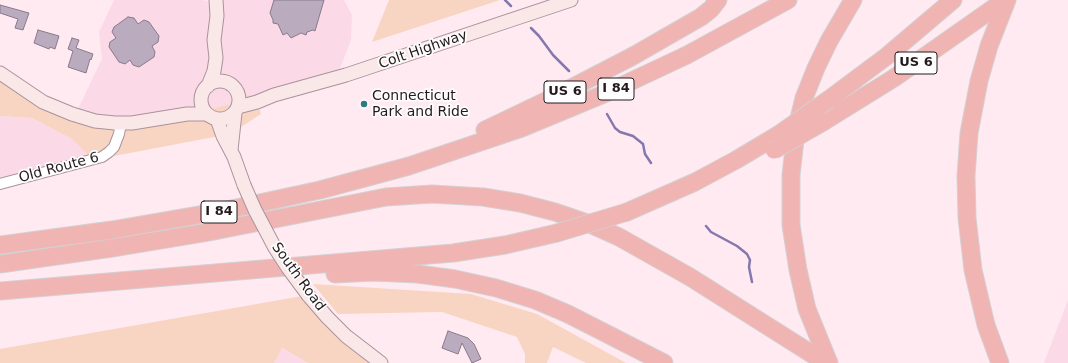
<!DOCTYPE html>
<style>
body{margin:0}
canvas{display:block;background:#ffeaf2}
</style>
<canvas width="1068" height="363"></canvas>
<script>
const context = document.querySelector('canvas').getContext('2d');
context.lineJoin = 'round';
function paint(path, color) {
  context.fillStyle = color;
  context.fill(path, 'evenodd');
}
function toPath(rows) {
  const path = new Path2D();
  for (const r of rows) {
    if (r.length === 3) {
      path.moveTo(r[0] + r[2], r[1]);
      path.arc(r[0], r[1], r[2], 0, 2 * Math.PI);
      continue;
    }
    path.moveTo(r[0], r[1]);
    for (let i = 2; i < r.length; i += 2) path.lineTo(r[i], r[i + 1]);
  }
  return path;
}
function stroke(path, color, width, dash) {
  context.strokeStyle = color;
  context.lineWidth = width;
  context.lineCap = dash ? 'butt' : 'round';
  context.setLineDash(dash || []);
  context.stroke(path);
}
function drawText(font, color, halo, rows, align = 'center') {
  context.font = font + ' "DejaVu Sans",sans-serif';
  context.lineWidth = 3.5;
  context.setLineDash([]);
  context.textBaseline = 'middle';
  context.strokeStyle = halo;
  context.fillStyle = color;
  for (const [text, x, y, turn = 0] of rows) {
    context.save();
    context.translate(x, y);
    context.rotate((+turn || 0) * Math.PI / 180);
    context.textAlign = isNaN(turn) ? turn : align;
    if (halo) context.strokeText(text, 0, 0);
    context.fillText(text, 0, 0);
    context.restore();
  }
}
paint(toPath([
 [114,0,203,0,215,4,216,0,344,0,352,15,351,40,336,79,274,95,195,112,138,122,75,115,102,59,99,32],
 [0,116,32,118,72,139,93,160,0,184],
 [1068,300,1068,363,1044,363],
 [281,348,291,353,308,363,274,363]
]), '#fbd9e7');
paint(toPath([
 [389,0,500,0,372,42],
 [0,73,43,102,106,122,195,112,274,95,258,104,261,114,230,134,93,160,72,139,32,118,0,116],
 [313,284,471,294,537,314,626,363,586,363,553,347,547,363,525,363,525,354,517,337,442,312,338,314],
 [308,295,359,345,368,363,308,363,282,348,274,363,0,363,0,349]
]), '#f8d5c3');
stroke(toPath([
 [505,0,511,6],
 [531,28,539,36,553,55,569,71],
 [607,114,615,128,620,132,633,136,643,144,645,154,651,163],
 [706,226,711,232,737,246,747,254,750,260,749,267,752,282]
]), '#8478ae', 2.5);
const building = toPath([
 [274,0,324,0,315,31,313,30,307,32,306,35,301,33,291,38,287,33,283,35,278,24,273,23,273,20,270,13,274,0],
 [0,5,29,13,23,30,15,28,18,19,0,13,0,5],
 [128,17,134,18,138,24,144,20,149,22,159,36,158,42,152,46,155,52,154,57,139,67,133,65,130,60,125,64,119,62,109,47,110,42,116,38,112,32,114,27,128,17],
 [38,30,59,36,55,49,50,47,49,49,34,43,38,30],
 [72,38,79,40,76,48,93,54,91,60,90,59,86,73,68,67,73,51,68,49,72,38],
 [448,331,468,338,474,344,481,359,472,363,462,343,458,354,442,348,448,331]
]);
paint(building, '#bbabbe');
stroke(building, '#897a8c', 1);
const street = toPath([
 [0,184,102,157,109,152,114,147,119,134,121,123]
]);
const secondary = toPath([
 [0,73,43,102,72,114,95,121,115,123,132,123,187,114,207,114],
 [220,100,19],
 [208,86,214,71,216,58,214,40,217,16,216,0],
 [238,107,257,102,274,95,346,75,571,0],
 [217,119,223,136,234,157,244,185],
 [231,150,235,113],
 [308,295,327,317,346,336,381,363]
]);
const highway = toPath([
 [828,100,887,56,953,0],
 [823,122,894,78,1005,0],
 [485,130,552,98,633,56,701,17,711,9,718,0],
 [627,212,695,182,736,160,778,135],
 [0,245,112,230,227,210,320,190,409,166,522,128,604,94,687,55,788,0],
 [0,264,112,248,209,232,386,197,432,194,483,197,520,203,555,212,590,224,619,237,690,277,826,363],
 [335,274,373,272,418,274,455,279,496,288,535,300,568,314,664,363],
 [0,291,453,253,505,245,557,233],
 [829,363,807,309,798,270,791,225,791,175,796,131,804,98,816,68,829,41,853,0],
 [1000,363,986,325,973,270,967,218,966,176,969,133,979,81,989,46,1007,0]
]);
stroke(street, '#aa929c', 12);
stroke(secondary, '#aa929c', 15);
stroke(highway, '#d3d1d2', 19);
stroke(street, '#fff', 10);
stroke(secondary, '#fae8e8', 13);
stroke(highway, '#f0b4b3', 17);
const secondaryBridge = toPath([
 [244,185,255,210,275,248,288,268,308,295]
]);
const highwayBridge = toPath([
 [778,135,828,100],
 [774,150,823,122],
 [557,233,627,212]
]);
stroke(secondaryBridge, '#aa929c', 15, []);
stroke(highwayBridge, '#d3d1d2', 19, []);
stroke(secondaryBridge, '#fae8e8', 13);
stroke(highwayBridge, '#f0b4b3', 17);
for (const [x, y, r, color] of [
 [364,104,4,"#2f787d"]
]) {
  const dot = new Path2D();
  dot.arc(x, y, r, 0, 2 * Math.PI);
  context.fillStyle = color;
  context.fill(dot);
  stroke(dot, '#fdfdfd', 1.5);
}
for (const [x, y, w] of [
 [916,63,42],
 [616,89,36],
 [565,92,42],
 [219,212,36]
]) {
  const box = new Path2D();
  box.roundRect(x - w / 2, y - 11, w, 22, 3);
  context.fillStyle = '#fdfdfd';
  context.fill(box);
  stroke(box, '#241a1e', 1);
}
drawText('bold 13px', '#241a1e', null, [
 ["US 6",916,63],
 ["I 84",616,89],
 ["US 6",565,92],
 ["I 84",219,212]
]);
drawText('14px', '#241a1e', '#fdfdfd', [
 ["Colt Highway",423,50,-19],
 ["Old Route 6",59,168,-15],
 ["South Road",298,277,54]
]);
drawText('14px', '#241a1e', '#fdfdfd', [
 ["Connecticut",372,96],
 ["Park and Ride",372,112]
], 'left');
</script>
